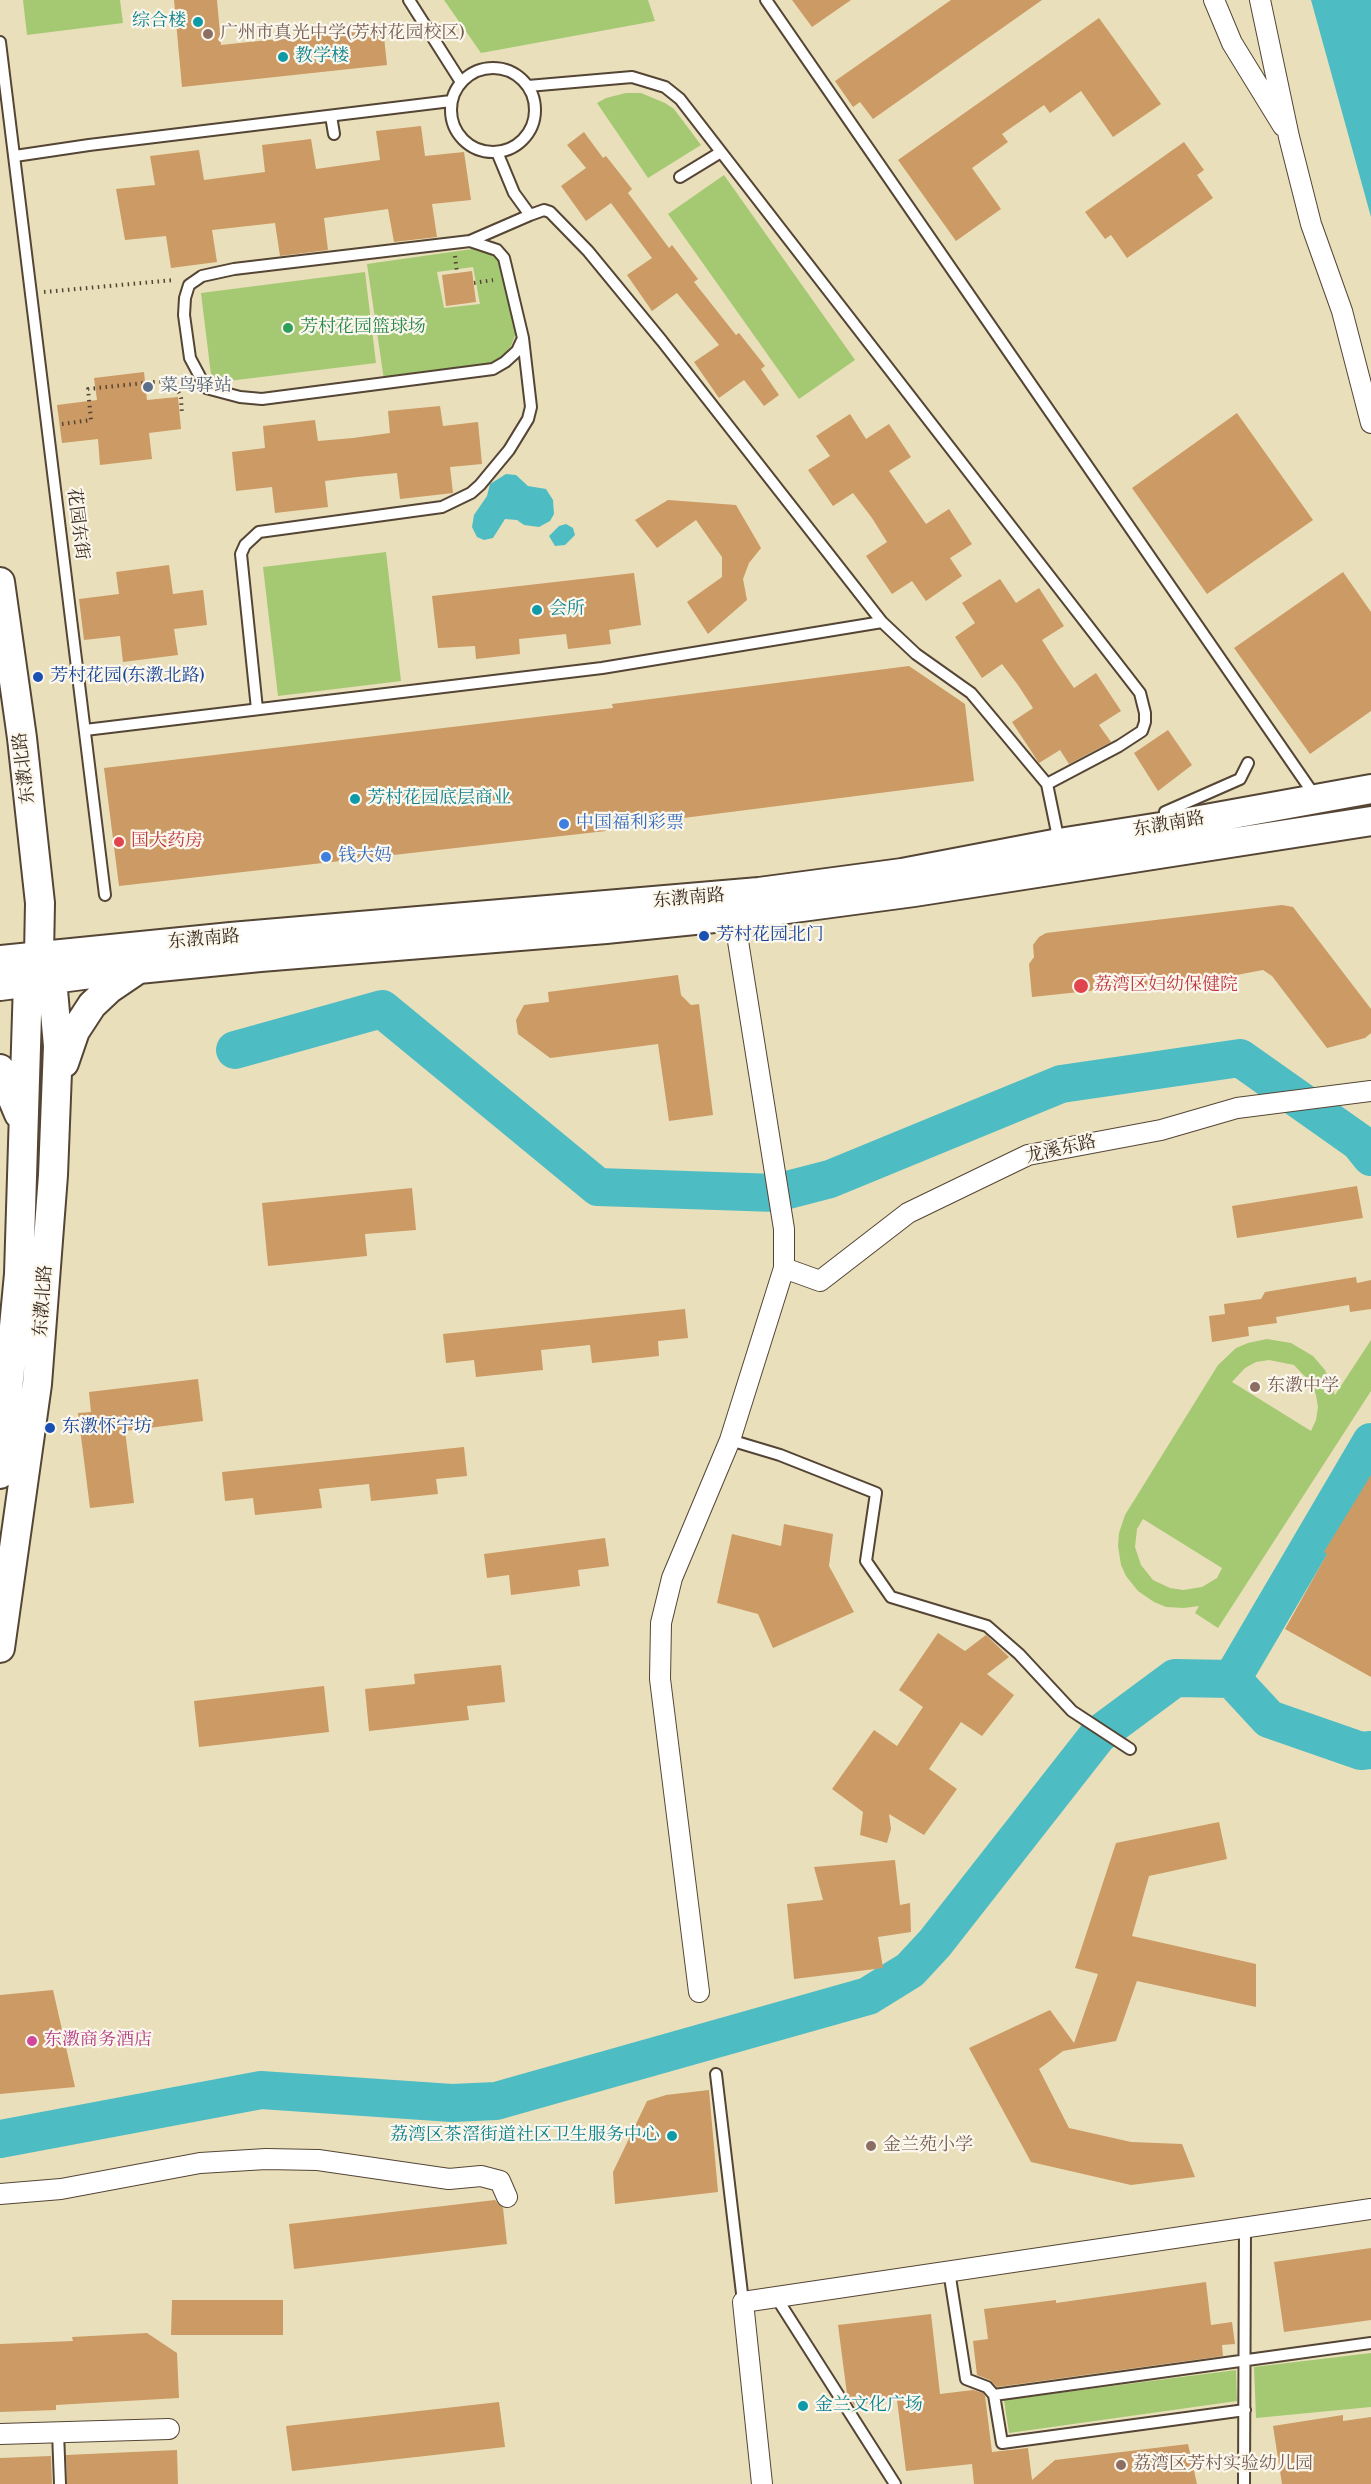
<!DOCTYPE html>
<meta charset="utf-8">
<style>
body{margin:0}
canvas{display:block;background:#e9dfba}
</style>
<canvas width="1371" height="2484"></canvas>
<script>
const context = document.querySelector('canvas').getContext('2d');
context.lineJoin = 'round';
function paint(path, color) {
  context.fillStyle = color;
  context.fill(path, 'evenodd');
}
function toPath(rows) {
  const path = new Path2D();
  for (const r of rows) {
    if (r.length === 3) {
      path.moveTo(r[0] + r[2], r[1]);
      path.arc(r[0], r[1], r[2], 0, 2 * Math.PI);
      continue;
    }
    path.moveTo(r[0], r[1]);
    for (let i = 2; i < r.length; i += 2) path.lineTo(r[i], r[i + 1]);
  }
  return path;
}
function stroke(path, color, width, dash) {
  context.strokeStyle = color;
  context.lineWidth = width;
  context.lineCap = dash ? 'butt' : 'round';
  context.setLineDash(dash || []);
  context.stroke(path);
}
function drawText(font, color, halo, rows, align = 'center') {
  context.font = font + ' "Libre Bodoni","Noto Serif SC",serif';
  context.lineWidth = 4.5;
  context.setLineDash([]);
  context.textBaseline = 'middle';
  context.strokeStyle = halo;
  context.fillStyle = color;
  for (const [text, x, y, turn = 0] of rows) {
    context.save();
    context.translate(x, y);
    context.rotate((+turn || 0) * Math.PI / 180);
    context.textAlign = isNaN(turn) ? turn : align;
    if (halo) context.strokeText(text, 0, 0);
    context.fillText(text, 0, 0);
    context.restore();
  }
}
paint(toPath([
 [23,0,120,0,123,23,27,35],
 [444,0,648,0,655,21,481,53],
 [626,93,641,93,665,103,674,109,701,145,648,178,597,103,606,98],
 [724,175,855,360,799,399,668,214],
 [472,249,496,256,500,263,517,330,511,346,504,355,484,367,384,380,367,264],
 [473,267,480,304,444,308,437,272],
 [365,272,376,363,212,383,201,293],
 [386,552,401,681,278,696,263,567],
 [1267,1339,1291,1343,1313,1356,1325,1370,1335,1395,1371,1340,1371,1391,1218,1628,1195,1613,1199,1606,1184,1608,1166,1607,1154,1602,1138,1591,1126,1576,1121,1565,1118,1546,1119,1533,1125,1515,1218,1365,1236,1348,1248,1343],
 [1269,1360,1294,1365,1311,1383,1316,1395,1318,1407,1316,1420,1311,1431,1232,1382,1245,1368,1256,1362],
 [1143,1519,1222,1568,1217,1578,1202,1587,1183,1590,1170,1588,1153,1580,1141,1565,1135,1547,1137,1529],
 [1371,2353,1371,2407,1256,2418,1254,2367],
 [1236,2370,1237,2401,1009,2433,1004,2400]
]), '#a5c973');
paint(toPath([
 [1311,0,1371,0,1371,217],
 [506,474,516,475,528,486,546,489,553,500,554,514,550,521,539,527,524,525,517,520,505,519,493,538,484,540,477,537,472,527,474,515,487,496,490,484],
 [566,524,573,528,575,535,565,545,555,546,549,536,559,526]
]), '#4ebdc3');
stroke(toPath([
 [235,1050,382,1009,598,1187,776,1193,830,1179,1061,1084,1240,1058,1359,1142,1371,1157],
 [1232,1679,1371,1442],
 [0,2139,261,2090,452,2103,496,2101,868,1996,910,1970,935,1943,1098,1735,1175,1678,1232,1679,1269,1719,1361,1751,1371,1750]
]), '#4ebdc3', 38);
paint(toPath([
 [174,0,217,0,221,45,383,28,387,65,182,87],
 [792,0,851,0,812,27],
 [951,0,1042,0,873,119,860,102,853,107,835,81],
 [1099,18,1161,104,1113,137,1081,91,1050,113,1044,105,1002,134,1008,142,972,168,1001,209,956,241,898,160],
 [421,126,425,156,464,152,471,200,432,204,437,237,394,242,388,209,324,218,328,250,280,256,275,223,212,230,217,262,171,268,166,236,125,240,116,189,155,185,150,156,199,150,204,180,265,172,262,145,311,139,316,169,380,160,376,131],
 [584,132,603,158,606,156,632,189,628,193,669,248,672,245,698,279,694,282,736,335,739,333,765,366,761,369,779,395,764,406,744,380,719,398,694,362,719,345,677,293,652,311,627,275,652,258,611,203,586,221,561,186,586,168,567,145],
 [1184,142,1204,170,1197,175,1213,198,1127,258,1111,235,1105,239,1085,212],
 [472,271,476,302,446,306,442,275],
 [144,372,147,400,178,397,181,429,149,433,152,459,100,465,98,439,62,443,57,405,97,400,94,378],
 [440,406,443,426,478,422,482,464,450,467,453,493,400,499,397,473,357,477,325,481,328,507,275,513,272,487,236,491,232,452,265,448,263,426,315,420,318,441,353,438,390,433,388,411],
 [1237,413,1313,520,1207,594,1132,488],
 [850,414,866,439,889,424,911,457,889,471,926,524,949,509,972,544,950,558,962,576,926,601,912,581,892,594,866,556,887,542,872,518,853,493,833,506,808,470,830,456,816,436],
 [668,500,736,505,761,548,749,563,743,579,747,600,708,634,687,602,722,577,722,557,696,520,657,548,635,520],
 [169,565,173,594,203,590,207,625,174,629,178,655,123,662,120,636,84,640,79,599,119,594,116,572],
 [1343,572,1371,612,1371,711,1310,754,1234,648],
 [634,573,641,625,609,630,611,644,568,649,566,634,519,639,520,654,476,659,475,646,438,648,432,596],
 [1000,579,1016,603,1039,588,1064,626,1042,640,1056,662,1074,688,1096,673,1121,711,1099,725,1111,742,1069,764,1060,750,1039,763,1012,722,1033,708,1018,685,1002,664,982,678,955,637,975,623,962,603],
 [909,666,965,704,974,781,605,828,606,831,119,886,104,768,613,708,612,704],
 [1168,730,1192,765,1158,791,1134,753],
 [1282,905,1293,907,1371,1009,1371,1033,1365,1038,1327,1048,1272,976,1263,970,1231,976,1032,997,1029,964,1034,957,1033,945,1039,937,1046,933],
 [678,975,681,995,691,1005,699,1004,713,1115,669,1121,658,1044,550,1058,518,1034,516,1020,524,1005,549,1002,548,992],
 [1357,1186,1363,1218,1237,1238,1232,1206],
 [412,1188,416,1230,365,1234,367,1256,268,1266,262,1203],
 [1356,1277,1357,1283,1371,1280,1371,1309,1350,1312,1349,1305,1276,1317,1277,1323,1248,1327,1249,1336,1212,1342,1209,1316,1225,1314,1224,1304,1261,1299,1265,1292],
 [685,1309,688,1338,658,1341,659,1356,592,1363,590,1345,541,1350,543,1370,476,1377,474,1360,446,1363,443,1334],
 [198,1379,203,1421,125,1431,134,1503,90,1508,78,1413,91,1412,89,1392],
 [464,1447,467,1476,436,1479,438,1494,371,1501,369,1484,319,1489,322,1508,255,1515,253,1498,225,1501,222,1472],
 [1371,1475,1371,1677,1285,1629,1327,1554,1324,1552],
 [784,1524,833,1534,829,1566,854,1612,773,1648,758,1614,717,1603,732,1534,781,1546],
 [605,1538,609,1566,578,1570,580,1586,511,1595,509,1575,487,1578,484,1554],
 [938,1633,965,1651,986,1635,1009,1657,987,1674,1014,1695,982,1736,961,1722,929,1769,957,1789,924,1835,889,1814,891,1829,887,1843,860,1835,863,1812,832,1789,874,1730,897,1746,923,1707,899,1690],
 [501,1665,505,1702,467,1706,469,1720,369,1731,365,1689,415,1684,414,1674],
 [324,1686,329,1732,199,1747,194,1701],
 [1219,1822,1227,1859,1149,1876,1132,1936,1256,1964,1256,2007,1137,1981,1116,2041,1063,2051,1039,2069,1069,2128,1131,2142,1182,2144,1195,2177,1131,2185,1031,2162,969,2048,1050,2010,1074,2043,1098,1974,1075,1968,1116,1843],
 [895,1860,900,1905,910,1903,911,1932,878,1937,883,1968,794,1979,787,1904,823,1900,814,1867],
 [53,1990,75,2087,0,2094,0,1995],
 [709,2090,718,2192,615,2204,613,2172,647,2101,666,2095],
 [495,2200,503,2208,507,2244,294,2269,289,2224],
 [1371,2248,1371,2320,1284,2332,1274,2262],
 [1206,2282,1211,2325,1232,2322,1235,2344,1222,2345,1223,2356,997,2387,990,2380,977,2375,973,2341,988,2339,984,2309,1056,2300,1056,2303],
 [172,2300,283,2300,283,2335,171,2335],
 [931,2314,940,2394,973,2390,983,2393,985,2396,992,2452,1028,2448,1032,2480,1055,2460,1188,2444,1197,2484,974,2484,972,2464,906,2471,897,2400,854,2405,847,2394,838,2325],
 [147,2333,177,2353,179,2398,56,2405,56,2410,0,2412,0,2344,73,2341,72,2337],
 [499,2402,505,2447,292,2471,286,2426],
 [1343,2415,1343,2421,1371,2417,1371,2484,1282,2484,1273,2426],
 [177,2450,178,2484,67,2484,66,2455],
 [51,2456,52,2484,0,2484,0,2458]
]), '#cc9a64');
const lane = toPath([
 [409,0,461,82],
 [766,0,1315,796],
 [0,42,105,895],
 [493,110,42],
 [528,86,632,77,665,87,680,99,1140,693,1145,713,1145,722,1142,731,1119,746,1047,784],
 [331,116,334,134],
 [497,152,514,193,530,215],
 [15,156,89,145,451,101],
 [680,177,721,152],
 [470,241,497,250,504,258,523,338,517,351,505,362,493,369,262,399,240,397,206,388,190,358,184,315,185,298,189,285,202,276,234,269,470,241,530,215,544,210,550,212,588,251,662,341,882,622,916,654,971,693,1047,784,1059,842],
 [257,709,241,554,245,545,259,532,442,507,471,493,480,485,509,450,528,419,531,407,523,338],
 [85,730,602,668,882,622],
 [1166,823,1165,812,1240,779,1248,763],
 [730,1440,780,1455,876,1493,866,1561,891,1597,987,1626,1019,1654,1072,1711,1130,1749],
 [716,2074,743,2302],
 [949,2271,966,2379,987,2387,994,2395],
 [776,2297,895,2484],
 [1245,2410,1002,2443,994,2395,1371,2343],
 [58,2432,60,2484],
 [1244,2484,1245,2228]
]);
const street = toPath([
 [1214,0,1232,43,1283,126],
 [1260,0,1289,137,1311,224,1342,311,1371,423],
 [784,1268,820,1281,908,1213,1028,1155,1161,1130,1237,1108,1371,1091],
 [699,1992,660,1679,661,1623,672,1578,730,1440,784,1268,784,1229,734,916],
 [0,2194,61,2189,200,2163,266,2159,318,2160,449,2179,481,2176,500,2181,507,2197],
 [0,2434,169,2429],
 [762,2484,743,2302,1371,2209]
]);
const secondary = toPath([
 [0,582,22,738,40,903,39,955,28,982,19,1274,0,1474],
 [0,960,231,937,759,892,902,873,1059,843,1167,826,1371,789],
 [0,986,98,973,260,957,606,929,734,916,914,892,1371,821],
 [64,1063,75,1031,92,1005,109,989,137,970],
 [0,1069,19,1114],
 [0,1648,37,1384,53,1175,58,1046,52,979,43,962]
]);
stroke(lane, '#554535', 14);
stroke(street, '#554535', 22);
stroke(secondary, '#554535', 32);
stroke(toPath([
 [455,256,457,273],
 [474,283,493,280],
 [44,292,174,280],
 [62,424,91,420,88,389,163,381,173,384,177,389,181,398,182,414]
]), '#554535', 4, [1.5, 4.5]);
stroke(lane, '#fff', 10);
stroke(street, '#fff', 20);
stroke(secondary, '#fff', 28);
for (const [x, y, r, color] of [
 [198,22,6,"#0f9aa8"],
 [208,34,6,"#8d6e63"],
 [283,57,6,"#0f9aa8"],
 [288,328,6,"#2e9e5b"],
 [148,387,6,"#5c6f8a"],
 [537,610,6,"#0f9aa8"],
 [38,677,6,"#1a4fb4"],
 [355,799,6,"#0f9aa8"],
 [564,824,6,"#3f7fe0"],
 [119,842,6,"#e0444e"],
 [326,857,6,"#3f7fe0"],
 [704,936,6,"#1a4fb4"],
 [1081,986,8,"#e0444e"],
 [1255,1387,6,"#8d6e63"],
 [50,1428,6,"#1a4fb4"],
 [32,2041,6,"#d1479c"],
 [672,2136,6,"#0f9aa8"],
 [871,2146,6,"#8d6e63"],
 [803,2406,6,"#0f9aa8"],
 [1121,2465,6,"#8d6e63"]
]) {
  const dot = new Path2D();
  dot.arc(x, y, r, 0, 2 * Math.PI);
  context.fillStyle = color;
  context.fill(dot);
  stroke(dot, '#fbf7ec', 2);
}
drawText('18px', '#0d838f', '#fbf7ec', [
 ["综合楼",186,22,"right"],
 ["教学楼",295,57],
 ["会所",549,610],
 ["芳村花园底层商业",367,799],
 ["荔湾区茶滘街道社区卫生服务中心",660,2136,"right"],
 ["金兰文化广场",815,2406]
], 'left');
drawText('18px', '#785e54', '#fbf7ec', [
 ["广州市真光中学(芳村花园校区)",220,34],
 ["东漖中学",1267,1387],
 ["金兰苑小学",883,2146],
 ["荔湾区芳村实验幼儿园",1133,2465]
], 'left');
drawText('18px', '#27864d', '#fbf7ec', [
 ["芳村花园篮球场",300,328]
], 'left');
drawText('18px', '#4e5e75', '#fbf7ec', [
 ["菜鸟驿站",160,387]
], 'left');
drawText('18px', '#3b2a1e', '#fbf7ec', [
 ["花园东街",77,524,83],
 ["东漖北路",25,768,-97],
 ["东漖南路",1169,825,-10],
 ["东漖南路",689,899,-5],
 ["东漖南路",204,940,-5],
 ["龙溪东路",1061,1150,-13],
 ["东漖北路",44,1301,-86]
]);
drawText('18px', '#164399', '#fbf7ec', [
 ["芳村花园(东漖北路)",50,677],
 ["芳村花园北门",716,936],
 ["东漖怀宁坊",62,1428]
], 'left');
drawText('18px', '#366cbe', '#fbf7ec', [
 ["中国福利彩票",576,824],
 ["钱大妈",338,857]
], 'left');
drawText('18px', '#be3a42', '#fbf7ec', [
 ["国大药房",131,842],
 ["荔湾区妇幼保健院",1094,986]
], 'left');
drawText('18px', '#b23c85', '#fbf7ec', [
 ["东漖商务酒店",44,2041]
], 'left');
</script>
